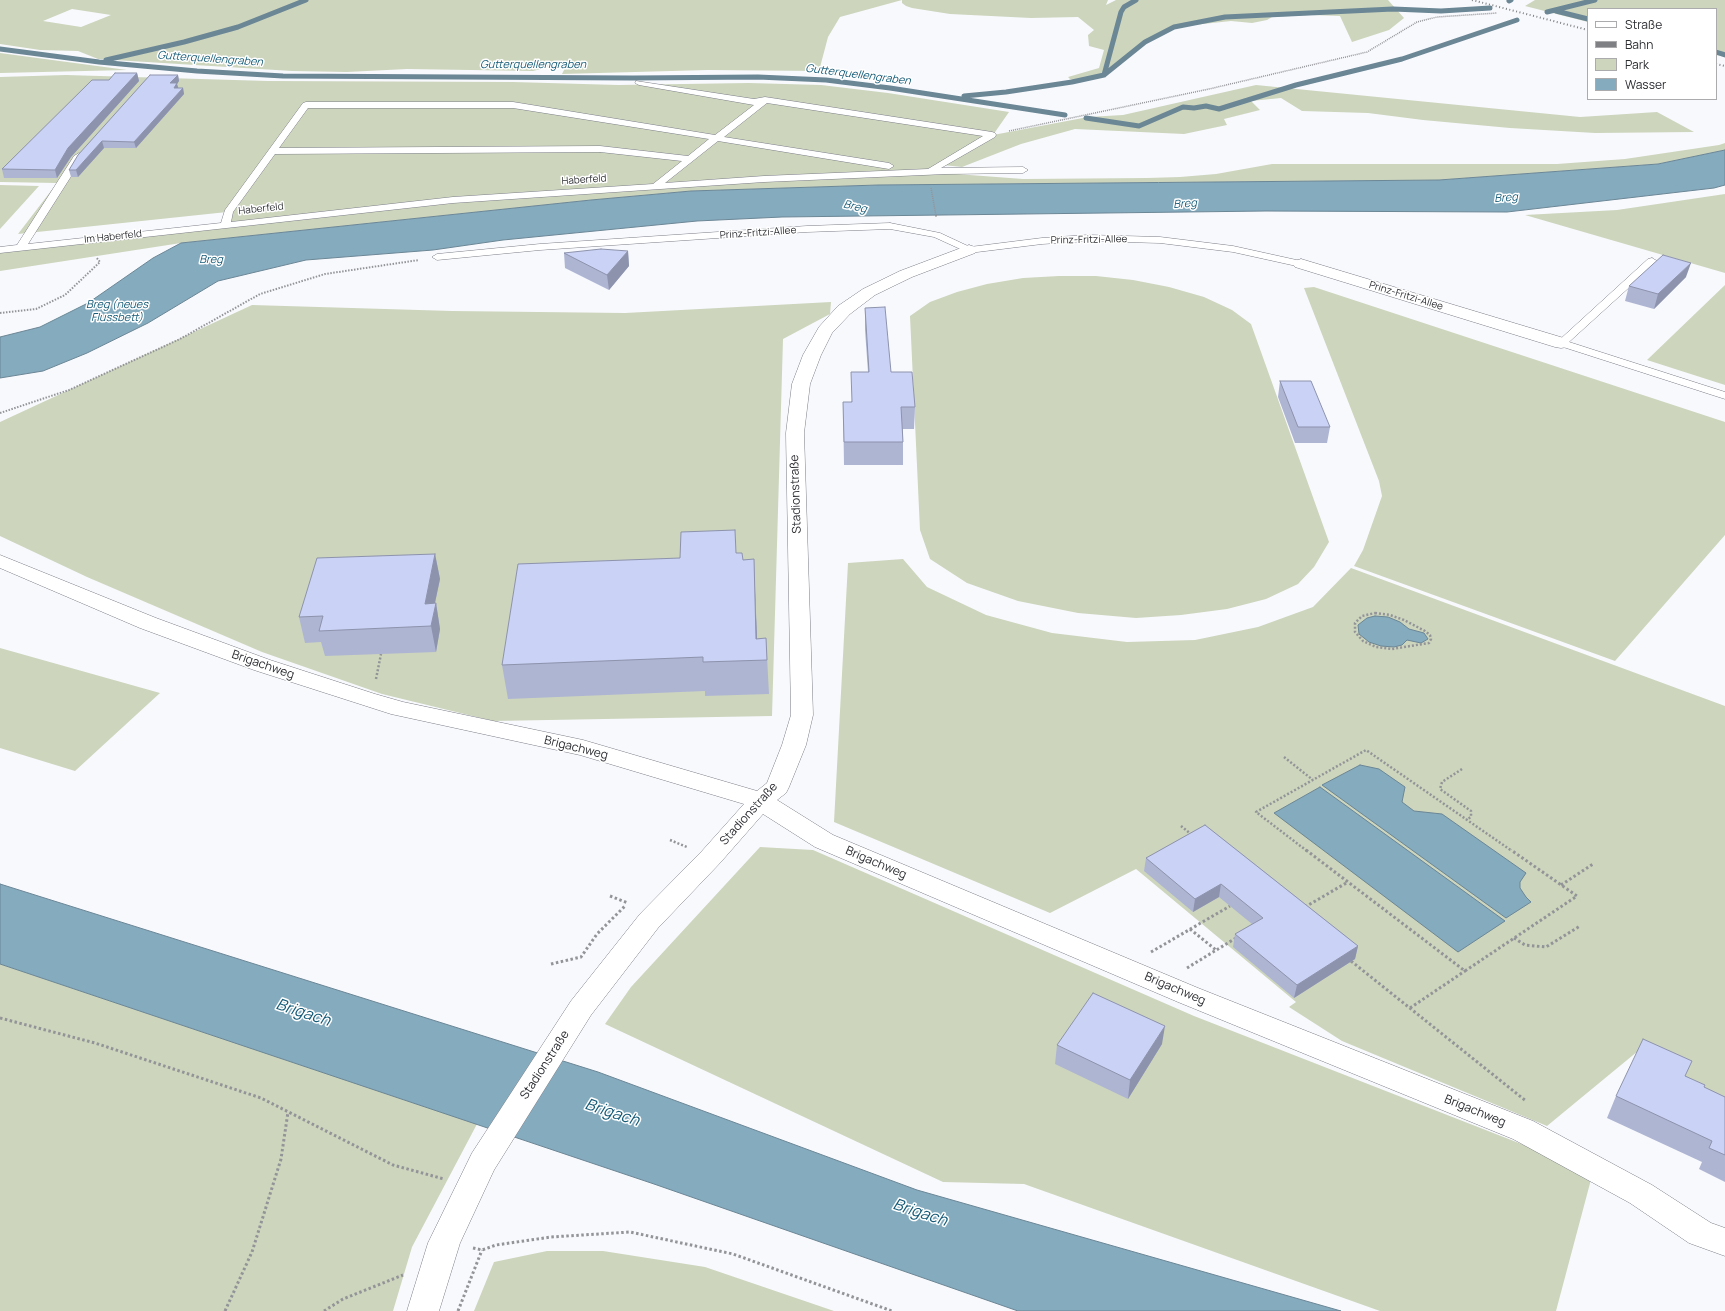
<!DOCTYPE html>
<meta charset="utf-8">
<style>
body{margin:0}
#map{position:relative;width:1725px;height:1311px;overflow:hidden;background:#f8f9fd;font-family:Manrope,sans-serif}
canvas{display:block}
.legend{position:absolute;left:1587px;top:8px;width:130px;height:92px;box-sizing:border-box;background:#fff;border:1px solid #ababad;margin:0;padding:5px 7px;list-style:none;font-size:12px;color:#2d2e32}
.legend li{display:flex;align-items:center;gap:8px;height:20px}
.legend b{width:20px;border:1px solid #ababad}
</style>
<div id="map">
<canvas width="1725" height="1311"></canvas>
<ul class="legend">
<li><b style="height:5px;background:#fff"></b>Straße</li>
<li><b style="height:5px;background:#7f8084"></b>Bahn</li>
<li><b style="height:11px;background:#cdd5bd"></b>Park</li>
<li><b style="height:11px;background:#85abbf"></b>Wasser</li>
</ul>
</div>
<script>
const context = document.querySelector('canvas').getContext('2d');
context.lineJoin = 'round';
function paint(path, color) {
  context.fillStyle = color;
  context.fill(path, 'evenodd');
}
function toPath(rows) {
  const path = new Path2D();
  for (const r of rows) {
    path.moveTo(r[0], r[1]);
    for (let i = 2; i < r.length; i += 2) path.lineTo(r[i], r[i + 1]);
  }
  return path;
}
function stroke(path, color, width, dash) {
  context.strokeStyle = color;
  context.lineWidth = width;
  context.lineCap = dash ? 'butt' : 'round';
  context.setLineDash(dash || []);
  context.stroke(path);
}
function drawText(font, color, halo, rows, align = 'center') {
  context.font = font + ' Manrope,sans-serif';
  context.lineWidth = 3;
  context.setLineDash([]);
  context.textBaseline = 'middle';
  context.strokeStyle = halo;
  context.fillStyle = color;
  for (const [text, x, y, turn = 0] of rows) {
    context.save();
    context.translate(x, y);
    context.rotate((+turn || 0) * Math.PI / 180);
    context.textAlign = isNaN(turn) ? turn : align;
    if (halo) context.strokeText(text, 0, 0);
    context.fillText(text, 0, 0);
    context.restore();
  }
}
paint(toPath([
 [0,0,1108,0,1106,5,1116,0,1388,0,1404,18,1389,30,1352,42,1340,16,1311,15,1272,17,1267,20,1252,23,1231,21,1175,27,1146,42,1105,75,1073,82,1068,77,1099,68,1104,50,1089,46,1088,35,1094,30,1078,17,1031,18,950,14,912,8,906,6,902,3,902,0,840,17,828,37,819,71,708,70,562,74,568,62,533,71,407,69,347,72,292,71,98,59,78,51,40,50,0,44],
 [72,9,111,15,81,27,43,21],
 [1535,0,1725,0,1725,57,1716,55,1716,9,1588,9,1588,22,1525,6],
 [0,53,127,70,0,73],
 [66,75,268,81,513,82,618,85,749,83,821,85,888,93,1009,112,993,135,1088,117,1123,115,1256,85,1580,117,1657,112,1694,132,1595,133,1510,128,1423,120,1368,113,1302,111,1281,98,1251,101,1260,110,1224,119,1227,125,1184,134,1075,129,1021,144,962,167,943,165,930,172,1023,179,1147,178,1180,177,1216,174,1272,164,1557,164,1625,159,1719,145,1725,143,1725,150,1658,164,1439,180,878,185,691,191,591,200,181,243,0,271,0,250,226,224,227,212,18,234,57,183,0,182,0,77],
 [0,185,39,186,0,229],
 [1725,194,1725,273,1525,215,1617,210],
 [1059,276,1096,276,1133,280,1169,287,1204,297,1232,310,1251,324,1329,542,1314,567,1298,584,1266,599,1227,609,1181,615,1136,618,1078,613,1018,601,967,583,930,559,920,530,910,316,930,302,957,292,987,284,1023,278],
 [1725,285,1725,385,1647,360],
 [1314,287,1725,422,1725,535,1615,661,1354,566,1363,550,1382,496,1379,481,1304,288],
 [831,302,830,314,783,339,772,716,493,721,382,694,262,652,87,577,0,536,0,422,252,305,452,311,625,313],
 [903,559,927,587,986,615,1052,633,1127,642,1195,640,1258,627,1313,607,1351,568,1725,706,1725,1097,1716,1102,1638,1051,1547,1126,1342,1041,1289,1007,1296,1002,1136,869,1050,913,834,822,848,563],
 [0,648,160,693,75,771,0,748],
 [760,847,813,850,1194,1016,1593,1172,1556,1311,1380,1311,1024,1184,943,1182,605,1024,631,987],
 [0,964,477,1124,412,1247,393,1311,0,1311],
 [547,1251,603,1251,705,1267,834,1311,474,1311,494,1262]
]), '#cdd5bd');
const water = toPath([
 [1725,150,1725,185,1714,188,1507,212,1266,211,782,217,697,221,503,240,433,250,306,260,218,281,148,323,87,353,43,371,0,378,0,337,40,327,88,303,153,258,181,243,591,200,691,191,878,185,1439,180,1658,164,1725,150],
 [1375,616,1388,617,1400,622,1409,629,1424,633,1428,639,1421,643,1407,640,1402,645,1394,647,1381,646,1369,642,1359,634,1358,625,1367,618,1375,616],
 [1360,765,1379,769,1405,787,1402,802,1414,811,1442,814,1526,873,1520,882,1520,888,1526,897,1531,902,1506,918,1322,785,1360,765],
 [1320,787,1505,921,1458,952,1274,813,1320,787],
 [0,884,598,1072,917,1190,1341,1311,1018,1311,654,1184,0,964,0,884]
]);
paint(water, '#85abbf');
stroke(water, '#6b8695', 1);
stroke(toPath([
 [1509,1,1511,0],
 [1556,11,1588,19],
 [1547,12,1595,0],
 [0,49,99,62,197,71,283,76,633,78,758,77,826,80,890,88,1065,115],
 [1716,52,1725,55],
 [106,60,184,42,238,27,306,0],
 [1104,75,1121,12,1124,7,1136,0],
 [964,96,1006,92,1072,82,1104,75,1145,42,1174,27,1225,17,1393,9,1441,11,1490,8],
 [1086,118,1139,126,1183,107,1194,108,1206,106,1219,109,1296,85,1402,59,1517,20]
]), '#6b8695', 5);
const lane = toPath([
 [636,81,754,99,765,97,992,132,995,133,996,135,995,137,941,168,1023,167,1028,170,1023,173,946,174,764,182,453,203,0,253,0,247,17,245,74,156,79,153,84,156,28,244,221,223,225,210,303,103,306,102,513,102,715,135,754,105,639,85,635,83,636,81],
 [767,103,983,136,928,169,764,176,665,183,718,141,889,169,894,166,889,163,724,137,767,103],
 [308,108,513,108,709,139,688,156,600,146,279,148,308,108],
 [600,152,682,161,653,184,453,197,231,222,233,212,275,154,600,152],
 [890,223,940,233,970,247,1042,238,1088,235,1160,237,1233,246,1301,261,1306,264,1301,267,1233,252,1160,243,1088,241,1042,244,969,253,934,237,890,229,807,232,540,250,437,260,432,257,437,254,540,244,807,226,890,223],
 [1652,258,1657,261,1656,263,1569,342,1725,392,1725,399,1557,345,1556,343,1648,259,1652,258]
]);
const street = toPath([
 [969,245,975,247,977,250,975,253,912,277,875,295,850,314,832,333,821,355,810,384,804,433,813,715,806,745,789,787,786,793,777,800,833,835,1198,988,1533,1121,1652,1185,1711,1223,1725,1228,1725,1256,1689,1243,1630,1203,1513,1139,1178,1002,815,847,763,814,720,863,658,928,591,1015,494,1170,460,1243,439,1311,407,1311,428,1243,472,1153,571,1001,640,914,702,851,744,804,580,755,391,714,254,670,140,628,0,568,0,555,156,618,270,660,375,694,403,702,583,740,757,791,767,783,782,745,791,715,786,433,792,384,803,355,819,327,838,306,863,289,900,271,969,245],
 [1301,259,1567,339,1570,343,1567,347,1561,348,1555,347,1295,267,1293,264,1295,261,1301,259]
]);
stroke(lane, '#7d7f88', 1);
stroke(street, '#7d7f88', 1);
stroke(toPath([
 [1009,131,1209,89,1367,52,1417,22,1437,17,1497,13],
 [931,188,936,216]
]), '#939498', 1.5, [1, 1]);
stroke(toPath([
 [936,215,936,217],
 [0,313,36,309,65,295,100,262,96,257],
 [0,413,69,390,180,339,260,294,325,274,419,260]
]), '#939498', 2, [1.5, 1.5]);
stroke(toPath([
 [1375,613,1390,615,1404,620,1425,631,1430,635,1431,639,1429,643,1392,649,1376,647,1363,641,1355,632,1355,623,1362,616,1375,613],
 [376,679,381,654],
 [1284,757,1313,780],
 [1462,769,1442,782,1440,789,1471,811,1471,817,1466,820],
 [1181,826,1192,835],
 [670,840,687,847],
 [1307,851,1256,812,1366,750,1512,851]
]), '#939498', 2.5, [2, 2]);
stroke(toPath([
 [1306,850,1465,971],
 [1561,885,1593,864],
 [610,896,628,903],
 [1305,907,1348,882],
 [1190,929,1216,950],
 [1514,938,1525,945,1546,947,1580,926],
 [1151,952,1230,906],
 [1351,961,1526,1101],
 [551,964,581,957,597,934,626,905],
 [1187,968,1236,938],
 [1465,971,1577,896,1511,850],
 [1410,1008,1465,971],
 [0,1018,95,1043,261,1098,393,1165,444,1179],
 [473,1248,482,1250,496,1245,551,1237,630,1232,733,1254,892,1311],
 [225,1311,252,1252,281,1159,288,1112],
 [324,1311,343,1299,403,1275],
 [458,1311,482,1250]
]), '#939498', 3, [2.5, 2.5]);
paint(lane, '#fff');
paint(street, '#fff');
stroke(toPath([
 [1472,0,1588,30],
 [1716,64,1725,66]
]), '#7f8084', 2, [1, 2.5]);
paint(toPath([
 [137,73,139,81,71,157,57,178,4,178,2,169,109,80],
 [178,75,179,81,177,84,178,88,183,88,184,94,136,148,104,148,78,177,71,177,69,170],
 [628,251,629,266,609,290,565,268,564,253],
 [1686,277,1654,309,1625,301,1629,286],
 [865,308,891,372,915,407,914,429,903,429,903,465,844,465,843,402,851,402,868,372,865,330],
 [1280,381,1330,427,1327,443,1295,443,1278,397],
 [737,553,743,560,754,559,757,639,766,638,769,694,705,696,705,691,508,699,502,665,680,558],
 [435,554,440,579,435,603,436,603,440,629,436,652,325,656,321,642,305,643,299,617],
 [1205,825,1358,946,1355,959,1294,998,1233,947,1235,934,1252,924,1219,897,1193,912,1144,871,1146,858],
 [1162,1044,1128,1099,1055,1064,1057,1045],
 [1686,1076,1704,1087,1725,1097,1725,1182,1699,1169,1702,1162,1607,1118,1616,1096]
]), '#aeb5d3');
paint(toPath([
 [137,73,139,81,71,157,57,178,55,170,68,148],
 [178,75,179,81,177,84,179,90,175,94,170,83],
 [183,88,184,94,136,148,134,142],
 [102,141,104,148,78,177,76,170],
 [628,251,629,266,609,290,607,275],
 [1691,263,1686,277,1654,309,1658,294],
 [435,554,440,579,430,626,425,604],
 [754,559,755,592,758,660,756,639],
 [436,603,440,629,436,652,431,626],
 [1221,884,1219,897,1193,912,1195,899],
 [1358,946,1355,959,1294,998,1297,985],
 [1165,1026,1162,1044,1128,1099,1130,1080]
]), '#8d93ac');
const building = toPath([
 [115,73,137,73,68,148,55,170,2,169,92,80,109,80,115,73],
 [150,75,178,75,170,83,177,83,174,88,183,88,134,142,102,141,76,170,69,170,78,155,150,75],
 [601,249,628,251,607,275,564,253,601,249],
 [1663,255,1691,263,1658,294,1629,286,1663,255],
 [885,307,891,372,912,372,915,407,901,407,903,442,844,442,843,402,852,402,851,372,869,372,865,308,885,307],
 [1280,381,1311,381,1330,427,1298,427,1280,381],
 [735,530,736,553,742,553,743,560,754,559,756,639,766,638,767,660,703,662,703,657,502,665,518,564,680,558,681,532,735,530],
 [435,554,425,604,436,603,431,626,319,631,323,616,299,617,317,558,435,554],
 [1205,825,1358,946,1297,985,1235,934,1263,918,1221,884,1195,899,1146,858,1205,825],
 [1093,993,1165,1026,1130,1080,1057,1045,1093,993],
 [1643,1039,1692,1061,1685,1076,1705,1085,1704,1087,1725,1097,1725,1155,1709,1148,1712,1141,1616,1096,1643,1039]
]);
paint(building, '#cad2f5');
stroke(building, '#8d93ac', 1);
drawText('10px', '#2d2e32', '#fff', [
 ["Haberfeld",584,180,-4],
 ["Haberfeld",261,209,-6],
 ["Prinz-Fritzi-Allee",758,233,-4],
 ["Im Haberfeld",113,237,-6],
 ["Prinz-Fritzi-Allee",1089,240,-1],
 ["Prinz-Fritzi-Allee",1406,296,17]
]);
drawText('italic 11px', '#165b78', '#fff', [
 ["Gutterquellengraben",210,59,4],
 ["Gutterquellengraben",533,65],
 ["Gutterquellengraben",858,75,7],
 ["Breg",1506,198,-4],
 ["Breg",1185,204,-4],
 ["Breg",855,207,13],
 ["Breg",211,260],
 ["Breg (neues",117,305],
 ["Flussbett)",117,318]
]);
drawText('12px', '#2d2e32', '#fff', [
 ["Stadionstraße",796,494,-92],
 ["Brigachweg",263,665,19],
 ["Brigachweg",576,748,14],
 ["Stadionstraße",749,814,-48],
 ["Brigachweg",876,863,23],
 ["Brigachweg",1175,989,23],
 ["Stadionstraße",545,1065,-57],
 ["Brigachweg",1475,1111,22]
]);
drawText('italic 16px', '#165b78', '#fff', [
 ["Brigach",303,1013,18],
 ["Brigach",612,1113,18],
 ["Brigach",920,1213,18]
]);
</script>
